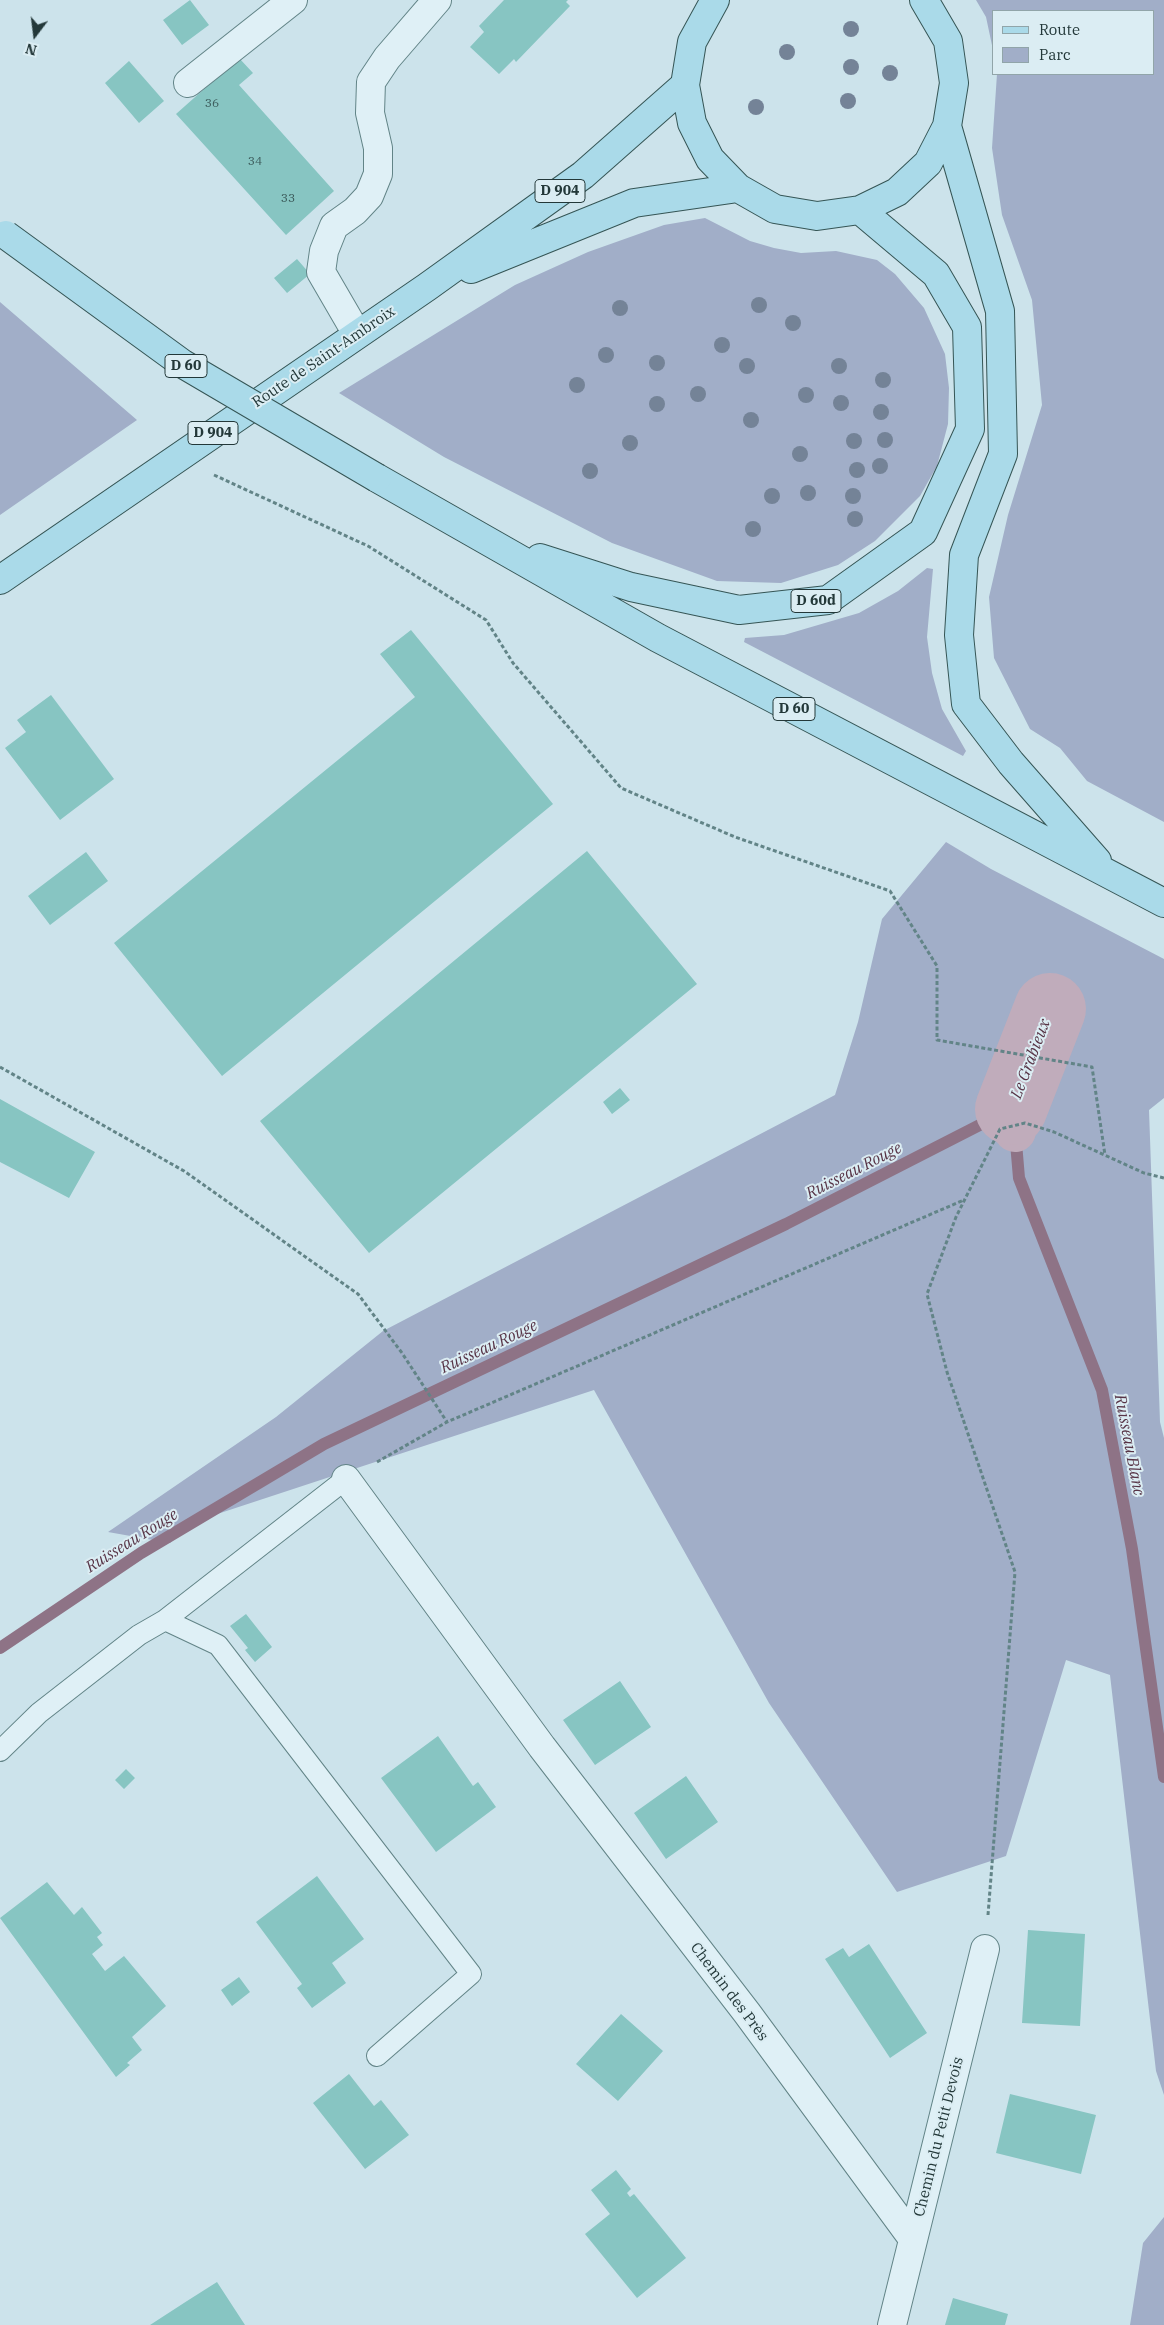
<!DOCTYPE html>
<meta charset="utf-8">
<style>
body{margin:0}
#map{position:relative;width:1164px;height:2325px;overflow:hidden;background:#cce3eb;font-family:"IBM Plex Serif",serif}
canvas{display:block}
.legend{position:absolute;left:992px;top:10px;width:162px;height:65px;box-sizing:border-box;background:#dbedf3;border:1px solid #91a5a9;margin:0;padding:6px 9px;list-style:none;font-size:15px;color:#233839}
.legend li{display:flex;align-items:center;gap:10px;height:25px}
.legend b{width:25px;border:1px solid #91a5a9}
.north{position:absolute;left:10px;top:10px;width:50px;height:50px;-webkit-text-stroke:4px #dbedf3;paint-order:stroke;rotate:195deg;font-size:14px;font-weight:700;line-height:20px;text-align:center;color:#233839}
.north::after{content:'';display:block;margin:auto;width:18px;height:22px;background:#233839;clip-path:polygon(50% 0,100% 100%,50% 72%,0 100%)}
</style>
<div id="map">
<canvas width="1164" height="2325"></canvas>
<ul class="legend">
<li><b style="height:6px;background:#aadae9"></b>Route</li>
<li><b style="height:14px;background:#a1aec8"></b>Parc</li>
</ul>
<div class="north">N</div>
</div>
<script>
const context = document.querySelector('canvas').getContext('2d');
context.lineJoin = 'round';
function paint(path, color) {
  context.fillStyle = color;
  context.fill(path, 'evenodd');
}
function toPath(rows) {
  const path = new Path2D();
  for (const r of rows) {
    path.moveTo(r[0], r[1]);
    for (let i = 2; i < r.length; i += 2) path.lineTo(r[i], r[i + 1]);
  }
  return path;
}
function stroke(path, color, width, dash) {
  context.strokeStyle = color;
  context.lineWidth = width;
  context.lineCap = dash ? 'butt' : 'round';
  context.setLineDash(dash || []);
  context.stroke(path);
}
function drawText(font, color, halo, rows, align = 'center') {
  context.font = font + ' "IBM Plex Serif",serif';
  context.lineWidth = 4;
  context.setLineDash([]);
  context.textBaseline = 'middle';
  context.strokeStyle = halo;
  context.fillStyle = color;
  for (const [text, x, y, turn = 0] of rows) {
    context.save();
    context.translate(x, y);
    context.rotate((+turn || 0) * Math.PI / 180);
    context.textAlign = isNaN(turn) ? turn : align;
    if (halo) context.strokeText(text, 0, 0);
    context.fillText(text, 0, 0);
    context.restore();
  }
}
paint(toPath([
 [976,0,1164,0,1164,822,1087,781,1060,748,1030,729,994,658,989,597,1008,515,1042,405,1032,300,1002,215,992,148,997,74,1153,74,1153,11,993,11,993,50,986,17],
 [705,218,750,241,774,248,801,253,836,251,877,260,895,274,924,308,945,354,949,388,948,424,937,466,920,496,875,541,838,565,781,583,717,581,612,543,444,457,339,393,515,285,588,252,664,225],
 [0,302,137,420,0,515],
 [927,568,933,569,927,637,932,673,942,709,966,751,963,756,744,642,745,638,784,635,859,613,898,591],
 [946,842,991,869,1164,959,1164,1098,1149,1110,1160,1422,1164,1438,1164,2095,1156,2071,1110,1675,1066,1660,1006,1856,897,1892,769,1703,594,1390,193,1522,170,1543,108,1532,276,1417,383,1331,835,1095,858,1022,882,919],
 [1164,2217,1164,2325,1130,2325,1143,2243]
]), '#a1aec8');
stroke(toPath([
 [1015,1131,1019,1178,1102,1390,1132,1549,1164,1777],
 [0,1648,141,1553,324,1444,786,1224,1011,1109]
]), '#8e7386', 12);
stroke(toPath([
 [1011,1109,1015,1131]
]), '#c0acbb', 42);
stroke(toPath([
 [1011,1109,1050,1009]
]), '#c0acbb', 72);
paint(toPath([
 [190,0,209,25,182,45,163,20],
 [504,0,568,0,566,2,570,6,516,62,514,59,499,74,470,47,484,32,479,26],
 [239,58,253,73,239,85,334,191,286,235,176,114],
 [129,61,164,101,139,123,105,83],
 [297,259,310,274,287,293,274,278],
 [411,630,553,804,222,1076,114,943,415,697,380,654],
 [51,695,114,779,60,820,5,748,26,732,17,720],
 [587,851,697,984,369,1253,260,1121],
 [86,852,108,881,50,925,28,896],
 [620,1088,630,1100,612,1114,603,1102],
 [0,1099,95,1152,69,1198,0,1162],
 [246,1614,272,1647,255,1662,245,1650,248,1648,230,1626],
 [620,1681,651,1727,595,1765,563,1720],
 [438,1736,473,1786,478,1782,496,1807,436,1852,381,1778],
 [126,1769,135,1778,124,1789,115,1780],
 [686,1776,718,1822,666,1859,634,1813],
 [317,1876,364,1939,332,1963,346,1983,312,2008,297,1988,302,1984,256,1922],
 [47,1882,74,1915,82,1907,102,1933,97,1937,103,1945,92,1954,105,1971,124,1956,166,2006,132,2037,142,2050,127,2063,130,2065,116,2077,0,1918],
 [1028,1930,1085,1934,1080,2026,1022,2023],
 [869,1944,927,2033,890,2058,825,1959,843,1948,849,1957],
 [239,1977,250,1992,232,2006,221,1990],
 [621,2014,663,2051,618,2101,576,2064],
 [349,2074,374,2106,381,2100,409,2135,365,2169,313,2103],
 [1010,2094,1096,2115,1081,2174,996,2153],
 [616,2170,631,2189,627,2193,630,2197,634,2194,686,2258,637,2298,585,2234,610,2214,591,2190],
 [217,2282,245,2325,150,2325,187,2301],
 [953,2298,1008,2314,1005,2325,945,2325]
]), '#87c5c2');
const service = toPath([
 [165,1620,346,1479],
 [0,1751,39,1713,139,1635,165,1620,218,1645,471,1974,377,2056]
]);
const minor = toPath([
 [188,83,293,0],
 [357,334,321,272,324,251,334,226,355,211,369,196,378,174,378,148,370,113,371,82,387,58,437,0],
 [346,1479,542,1747,747,2013,913,2239],
 [892,2325,985,1949]
]);
const primary = toPath([
 [715,0,692,42,685,85,692,123,710,159,738,188,775,209,817,216,860,210,897,192,928,163,947,126,954,83,948,41,924,0],
 [947,126,1000,311,1003,454,964,555,959,635,966,704,1011,763,1097,861],
 [471,269,634,203,738,188],
 [377,478,658,638,1164,903],
 [540,558,631,587,739,610,828,600,923,532,970,429,967,327,936,274,860,210],
 [0,580,427,287,583,175,685,85]
]);
stroke(service, '#628487', 22);
stroke(minor, '#628487', 30);
stroke(primary, '#355555', 30);
stroke(toPath([
 [214,475,368,546,486,620,513,663,621,788,735,837,890,891,937,966,937,1040,1092,1067,1105,1155],
 [0,1067,184,1171,358,1294,402,1353,447,1422],
 [377,1462,447,1422,964,1200],
 [988,1915,1015,1572,947,1372,927,1294,956,1217,1000,1129,1025,1123,1054,1132,1144,1173,1164,1178]
]), '#628487', 3, [4, 2.5]);
stroke(service, '#dff0f6', 20);
stroke(minor, '#dff0f6', 28);
stroke(primary, '#aadae9', 28);
const primaryBridge = toPath([
 [6,235,183,364,377,478]
]);
stroke(primaryBridge, '#355555', 30, []);
stroke(primaryBridge, '#aadae9', 28);
context.fillStyle = '#748397';
for (const [x, y] of [
 [851,29],
 [787,52],
 [851,67],
 [890,73],
 [848,101],
 [756,107],
 [759,305],
 [620,308],
 [793,323],
 [722,345],
 [606,355],
 [657,363],
 [747,366],
 [839,366],
 [883,380],
 [577,385],
 [698,394],
 [806,395],
 [841,403],
 [657,404],
 [881,412],
 [751,420],
 [885,440],
 [854,441],
 [630,443],
 [800,454],
 [880,466],
 [857,470],
 [590,471],
 [808,493],
 [772,496],
 [853,496],
 [855,519],
 [753,529]
]) {
  context.beginPath();
  context.arc(x, y, 8, 0, 2 * Math.PI);
  context.fill();
}
drawText('12px', '#3c5b5b', null, [
 ["36",212,104],
 ["34",255,162],
 ["33",288,199]
]);
for (const [x, y, w] of [
 [560,191,50],
 [186,366,42],
 [213,433,50],
 [816,601,50],
 [794,709,42]
]) {
  const box = new Path2D();
  box.roundRect(x - w / 2, y - 11.5, w, 23, 4);
  context.fillStyle = '#dbedf3';
  context.fill(box);
  stroke(box, '#233839', 1);
}
drawText('bold 14px', '#233839', null, [
 ["D 904",560,191],
 ["D 60",186,366],
 ["D 904",213,433],
 ["D 60d",816,601],
 ["D 60",794,709]
]);
drawText('15px', '#233839', '#dbedf3', [
 ["Route de Saint-Ambroix",324,357,-34],
 ["Chemin des Près",729,1992,53],
 ["Chemin du Petit Devois",939,2137,-76]
]);
drawText('italic 16px', '#573446', '#dbedf3', [
 ["Le Grabieux",1031,1059,-69],
 ["Ruisseau Rouge",854,1171,-27],
 ["Ruisseau Rouge",489,1347,-25],
 ["Ruisseau Blanc",1129,1445,79],
 ["Ruisseau Rouge",132,1541,-32]
]);
</script>
